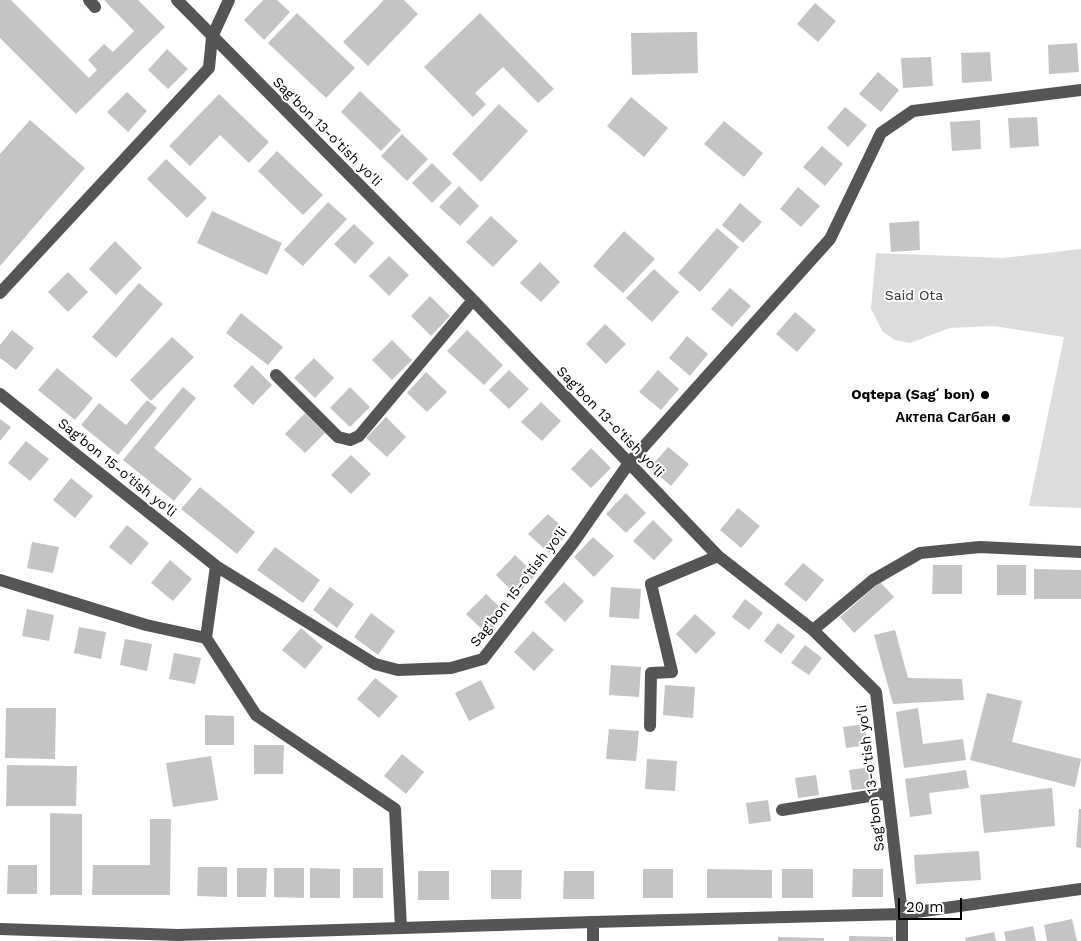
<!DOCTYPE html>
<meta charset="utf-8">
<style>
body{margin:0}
#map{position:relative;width:1081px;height:941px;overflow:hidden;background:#fff;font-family:"Work Sans",sans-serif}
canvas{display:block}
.scale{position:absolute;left:898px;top:898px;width:64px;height:22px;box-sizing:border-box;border:2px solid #000;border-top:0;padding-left:6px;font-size:15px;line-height:18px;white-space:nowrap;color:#000;-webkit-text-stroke:4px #fff;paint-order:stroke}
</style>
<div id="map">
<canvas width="1081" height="941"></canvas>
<div class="scale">20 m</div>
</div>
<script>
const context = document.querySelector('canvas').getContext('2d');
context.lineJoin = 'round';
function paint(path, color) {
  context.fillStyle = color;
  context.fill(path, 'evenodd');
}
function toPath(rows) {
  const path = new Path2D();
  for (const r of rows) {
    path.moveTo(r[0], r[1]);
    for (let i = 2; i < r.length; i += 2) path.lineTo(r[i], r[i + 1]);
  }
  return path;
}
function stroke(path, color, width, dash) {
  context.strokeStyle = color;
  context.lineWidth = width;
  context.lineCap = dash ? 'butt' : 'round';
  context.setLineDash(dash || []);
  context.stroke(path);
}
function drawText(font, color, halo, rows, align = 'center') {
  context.font = font + ' "Work Sans",sans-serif';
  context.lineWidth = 4;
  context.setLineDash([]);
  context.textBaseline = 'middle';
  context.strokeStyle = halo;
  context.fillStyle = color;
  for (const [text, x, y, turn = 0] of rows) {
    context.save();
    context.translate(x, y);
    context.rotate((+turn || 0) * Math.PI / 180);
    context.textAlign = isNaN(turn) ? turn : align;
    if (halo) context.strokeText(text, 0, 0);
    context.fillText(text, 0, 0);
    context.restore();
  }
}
paint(toPath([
 [1081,249,1081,508,1029,506,1064,337,994,326,950,328,910,343,895,340,883,332,871,309,876,253,1003,258]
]), '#dcdcdc');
paint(toPath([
 [0,0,11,0,89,78,97,70,88,60,104,44,113,52,134,31,104,0,138,0,165,27,76,114,0,38],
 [263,0,277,0,290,12,264,40,244,20],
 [384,0,404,0,418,14,368,66,343,42],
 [815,3,836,21,818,42,797,24],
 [297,13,355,68,326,98,268,43],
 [480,13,554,89,538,103,503,67,475,93,486,104,473,117,424,67],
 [697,32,698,73,632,75,631,33],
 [1077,43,1079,72,1049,74,1048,45],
 [167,49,188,69,168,89,148,70],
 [990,52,992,81,962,83,961,53],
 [931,57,933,86,903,88,901,58],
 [878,72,899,90,881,112,859,94],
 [360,91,401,130,381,151,341,112],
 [127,92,147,111,128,132,107,112],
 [219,94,269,142,249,163,220,135,190,166,169,146],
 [631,97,668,128,644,157,607,126],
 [499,104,528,131,481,182,452,154],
 [845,107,867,125,848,147,827,128],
 [1037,117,1039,146,1010,148,1008,118],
 [30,120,85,168,0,266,0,154],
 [980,120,981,149,952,151,950,122],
 [724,121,763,153,744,177,704,144],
 [402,134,428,159,407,181,381,156],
 [822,146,843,164,825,186,803,167],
 [277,151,323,195,303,215,258,171],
 [166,159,207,198,187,218,147,179],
 [432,163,452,183,432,203,412,183],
 [459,186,479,206,460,226,439,207],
 [798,187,820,206,801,227,780,209],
 [328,202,347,219,303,266,284,250],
 [740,203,762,222,743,243,722,225],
 [212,211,282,243,267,275,197,243],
 [491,216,518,241,493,267,466,242],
 [919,221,920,250,891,252,889,223],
 [354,224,374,243,355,264,334,244],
 [717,228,739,247,700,292,678,273],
 [624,231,655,259,623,293,593,266],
 [115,241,142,268,116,295,89,269],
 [389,256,409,275,389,296,369,276],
 [540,262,560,282,541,302,520,283],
 [654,269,679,292,652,322,626,298],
 [68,272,88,292,68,312,48,292],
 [139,283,163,304,116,358,92,337],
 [730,288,751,306,732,327,711,309],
 [430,296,450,316,431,336,411,316],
 [795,312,816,330,797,352,776,334],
 [241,313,283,347,268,365,226,333],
 [605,324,626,344,606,364,586,344],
 [12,330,34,348,16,370,0,358,0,345],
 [467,330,503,365,484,385,447,351],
 [687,336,708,354,690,376,669,358],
 [172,337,194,357,151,401,130,380],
 [392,340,412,360,392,380,372,360],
 [314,358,334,378,315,398,294,378],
 [252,365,272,385,253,405,233,386],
 [57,368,93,398,75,420,38,390],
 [509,370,529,389,509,409,489,390],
 [658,370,679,389,661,410,639,392],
 [426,372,447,392,427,412,407,393],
 [183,387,196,398,154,448,192,479,174,501,123,460],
 [350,387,370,407,350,427,330,408],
 [147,400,157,408,118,455,81,425,99,403,126,425],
 [541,402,561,421,542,441,521,422],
 [305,413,325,433,305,453,285,434],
 [386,417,406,437,387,457,366,438],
 [0,419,11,427,0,441],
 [26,441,49,459,30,481,8,463],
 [668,447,689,464,671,486,650,468],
 [591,448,611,468,591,488,571,469],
 [351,455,371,474,351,494,331,475],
 [71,478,93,496,75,518,53,500],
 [200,487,255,532,237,554,181,509],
 [626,493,646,513,626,533,606,514],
 [738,508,760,526,741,548,720,530],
 [548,514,569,533,549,553,528,534],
 [653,520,673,540,654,560,633,541],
 [127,525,149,543,131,565,109,547],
 [593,537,614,556,594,577,574,557],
 [32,542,59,547,53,573,27,568],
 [275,547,320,580,303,603,257,570],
 [515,555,536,575,516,595,496,575],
 [170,560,192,579,173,601,151,583],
 [803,563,824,580,806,602,784,584],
 [933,565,962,565,962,594,932,594],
 [997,565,1026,565,1026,595,997,595],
 [1034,569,1081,570,1081,599,1034,599],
 [564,582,584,601,565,622,544,602],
 [880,582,894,597,854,633,840,617],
 [330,587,354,604,337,628,313,610],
 [611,587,641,589,639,619,609,617],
 [486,594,506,613,487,634,466,614],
 [745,599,763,613,749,630,732,617],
 [27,609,54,615,49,641,22,636],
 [371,613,395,631,378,655,354,637],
 [695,614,716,633,696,654,676,634],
 [778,623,795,636,781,654,764,641],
 [79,627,106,632,101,659,74,653],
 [301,628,323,647,305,669,282,650],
 [895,630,908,678,962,679,964,700,893,704,874,635],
 [533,631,554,650,534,671,514,652],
 [125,639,152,644,147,671,120,665],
 [805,645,822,658,809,675,791,663],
 [174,653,201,658,195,684,169,679],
 [611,665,641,667,639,697,609,695],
 [375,678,398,696,379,718,357,699],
 [481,680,495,708,469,721,455,693],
 [665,685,695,687,693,718,663,715],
 [987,693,1022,701,1012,742,1081,759,1075,787,970,760],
 [6,708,56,708,55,759,5,758],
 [918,708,923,744,963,739,966,760,904,768,896,712],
 [205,715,234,716,234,745,205,745],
 [865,724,867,745,846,748,843,727],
 [609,729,639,731,636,761,606,759],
 [254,745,284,745,283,774,254,774],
 [402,754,424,772,406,794,384,776],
 [211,756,218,800,173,807,166,763],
 [647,759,677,761,675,791,645,789],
 [7,765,77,766,76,806,6,806],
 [871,767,874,788,852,790,849,770],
 [966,770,969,788,929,793,932,814,910,817,905,779],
 [816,775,819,795,798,798,795,778],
 [1052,788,1055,826,984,833,980,795],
 [768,800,771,821,749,824,746,803],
 [1079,809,1081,809,1081,848,1076,847],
 [50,813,82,814,82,895,50,895],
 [150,819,171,819,170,895,92,895,93,865,150,865],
 [979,851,981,880,916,884,914,855],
 [8,865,37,865,37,894,7,894],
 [198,867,227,867,227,897,197,896],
 [237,868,267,868,266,897,237,897],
 [274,868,304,868,304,898,274,897],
 [310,868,340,869,340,898,310,898],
 [353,868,383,868,383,898,353,898],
 [643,869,673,869,673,898,643,898],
 [707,869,772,870,772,898,707,898],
 [782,869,813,869,813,898,782,898],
 [853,869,883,869,883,897,852,897],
 [491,870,522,870,521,899,491,899],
 [418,871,449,871,449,900,418,900],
 [564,871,594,871,594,899,563,899],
 [1072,919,1077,941,1047,941,1044,925],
 [1033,926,1036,941,1006,941,1004,932],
 [994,932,996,941,966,941,965,938],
 [849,936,893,937,893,941,849,941],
 [778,937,824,938,824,941,778,941]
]), '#c4c4c4');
stroke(toPath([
 [89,0,95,7],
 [177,0,473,300,718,556,813,630,876,692,902,914,902,941],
 [0,293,209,68,212,37,229,0],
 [276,375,338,437,350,440,359,436,473,300],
 [0,394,216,566,375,664,398,670,451,668,483,659,573,543,629,463,830,239,881,133,913,111,1081,90],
 [216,566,206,638,256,715,395,809,401,928],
 [0,580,146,625,206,638],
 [813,630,873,580,920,553,980,547,1081,552],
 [650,726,651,673,672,672,651,584,718,556],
 [782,810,888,793],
 [593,922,593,941],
 [0,929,178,935,593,922,902,914,1081,889]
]), '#555', 12);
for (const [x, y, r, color] of [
 [985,395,5,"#000"],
 [1006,418,5,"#000"]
]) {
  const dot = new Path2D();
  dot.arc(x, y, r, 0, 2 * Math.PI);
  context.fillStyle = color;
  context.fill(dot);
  stroke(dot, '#fff', 2);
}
drawText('14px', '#000', '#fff', [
 ["Sag'bon 13-o'tish yo'li",327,132,45],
 ["Sag'bon 13-o'tish yo'li",610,422,46],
 ["Sag'bon 15-o'tish yo'li",117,468,39],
 ["Sag'bon 15-o'tish yo'li",519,587,-52],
 ["Sag'bon 13-o'tish yo'li",871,778,-97]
]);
drawText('14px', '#333', '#fff', [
 ["Said Ota",914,296]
]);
drawText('bold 14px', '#000', '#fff', [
 ["Oqtepa (Sagʻbon)",975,395],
 ["Актепа Сагбан",996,418]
], 'right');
</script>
